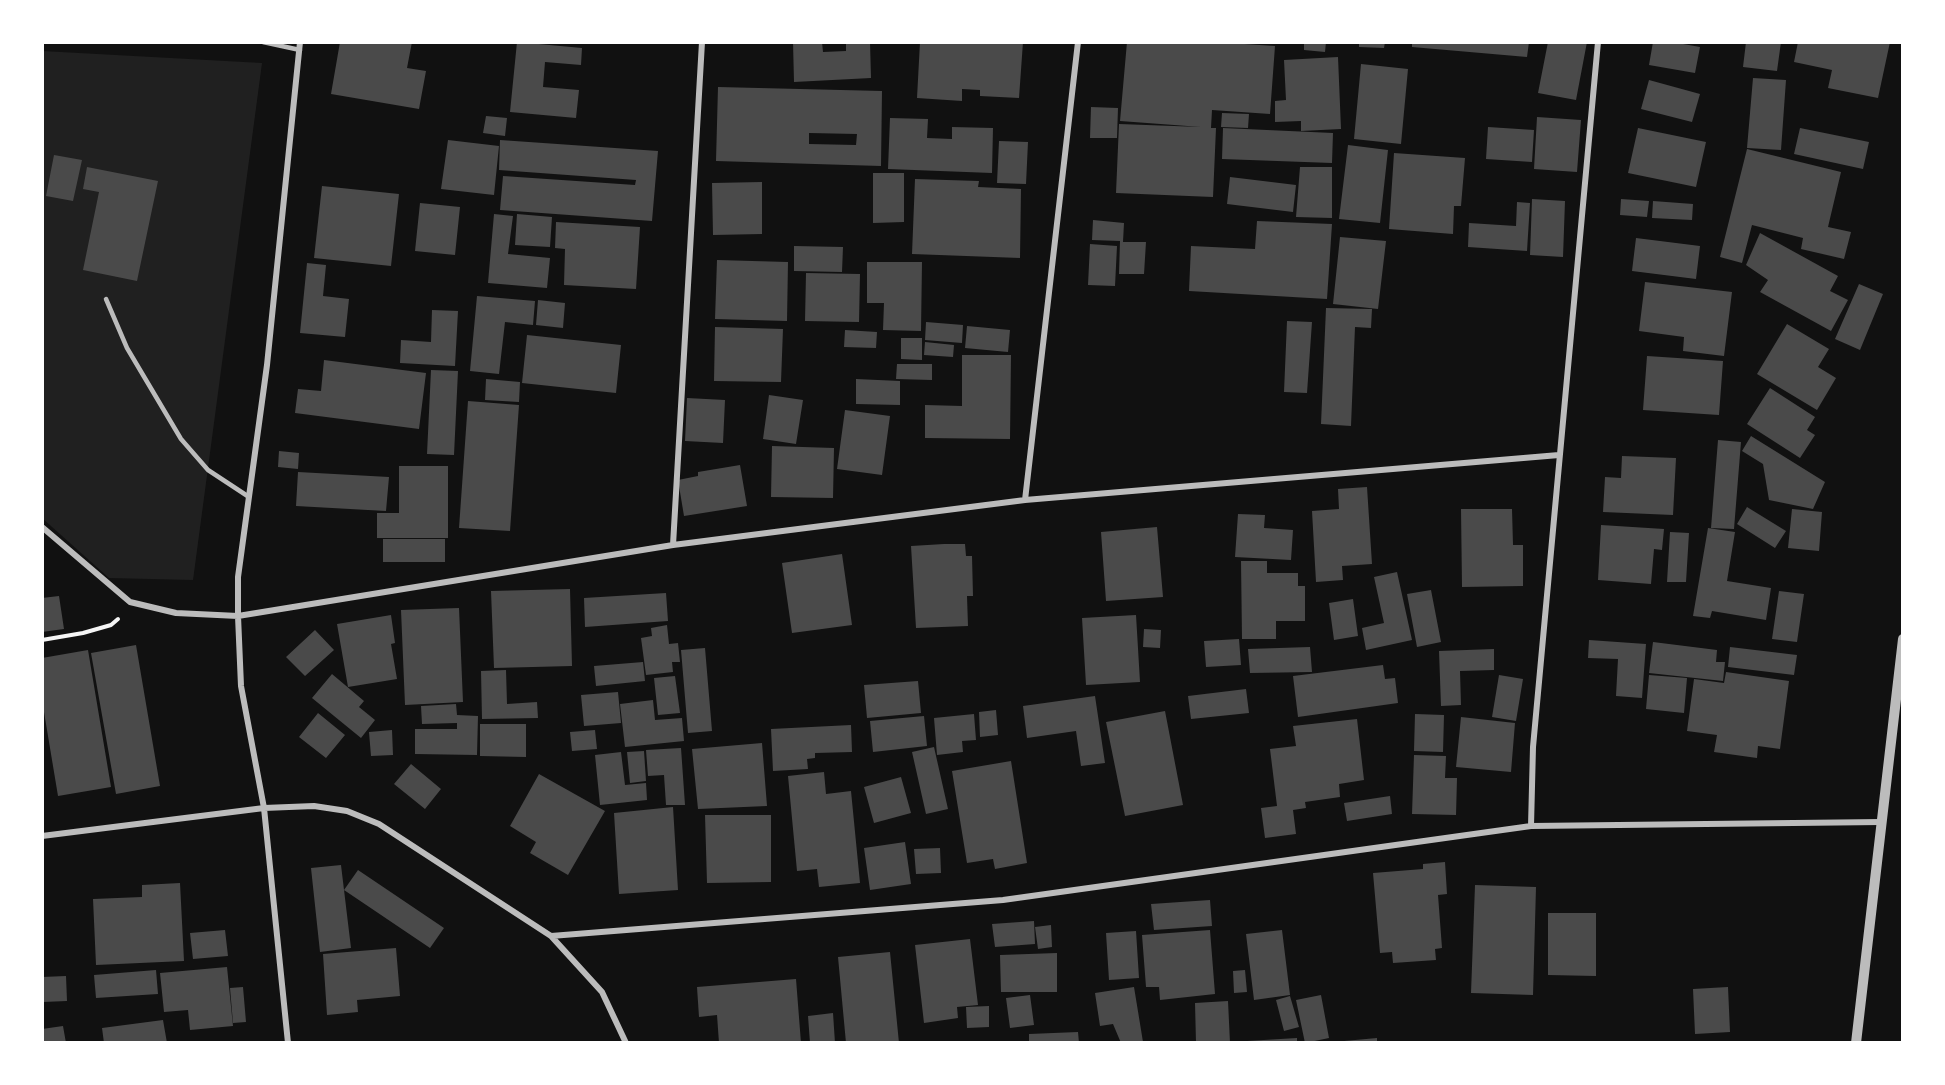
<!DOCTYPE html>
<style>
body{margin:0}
#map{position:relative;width:1945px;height:1085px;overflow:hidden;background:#111;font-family:"Space Grotesk",sans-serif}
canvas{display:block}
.frame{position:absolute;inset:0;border:44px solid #fff;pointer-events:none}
</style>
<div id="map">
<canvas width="1945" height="1085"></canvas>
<div class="frame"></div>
</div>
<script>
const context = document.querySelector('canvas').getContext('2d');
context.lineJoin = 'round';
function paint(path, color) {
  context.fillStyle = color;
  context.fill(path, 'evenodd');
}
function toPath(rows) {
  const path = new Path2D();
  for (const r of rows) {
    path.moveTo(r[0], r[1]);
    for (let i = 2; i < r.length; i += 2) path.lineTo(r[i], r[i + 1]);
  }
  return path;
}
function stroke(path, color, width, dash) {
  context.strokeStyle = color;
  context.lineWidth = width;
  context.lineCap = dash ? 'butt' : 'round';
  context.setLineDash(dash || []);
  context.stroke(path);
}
paint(toPath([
 [42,51,262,63,193,580,109,578,42,518]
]), '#202020');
paint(toPath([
 [340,42,412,42,407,68,426,71,419,109,331,94],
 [517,42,582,48,581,65,545,62,543,87,579,90,576,118,510,112],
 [793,42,822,42,823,52,846,51,846,42,870,42,871,78,794,82],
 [920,42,1023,42,1019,98,980,96,980,90,962,89,962,101,917,98],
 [1127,42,1214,42,1275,46,1270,114,1212,110,1211,128,1216,128,1213,197,1116,193,1119,124,1201,127,1120,121],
 [1304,42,1326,42,1325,52,1304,50],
 [1359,42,1385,42,1384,48,1359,47],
 [1412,42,1529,42,1527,57,1412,47],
 [1548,42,1587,42,1576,100,1538,93],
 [1653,42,1672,42,1700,47,1695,73,1649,65],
 [1746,42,1781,42,1777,71,1743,67],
 [1798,42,1890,42,1878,98,1828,88,1832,70,1794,62],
 [1338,57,1341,129,1301,131,1301,121,1275,122,1275,101,1286,100,1284,60],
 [1361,64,1408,69,1401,144,1354,139],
 [1753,78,1786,80,1781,150,1747,148],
 [1649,80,1700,94,1692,122,1641,109],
 [718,87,882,91,881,166,716,161],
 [809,133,857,134,856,145,809,144],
 [1091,107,1118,108,1117,138,1090,138],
 [1222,113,1249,114,1248,128,1221,127],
 [486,116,507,118,505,136,483,133],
 [1537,117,1581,120,1577,172,1534,169],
 [890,118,928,119,927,138,952,139,952,127,993,128,992,173,888,169],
 [1488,127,1534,130,1532,162,1486,159],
 [1223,128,1333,133,1332,163,1222,159],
 [1638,128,1706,142,1696,187,1628,173],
 [1800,128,1869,142,1863,169,1794,154],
 [448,140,499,146,494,195,441,189],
 [500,140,658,151,652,221,500,210,503,176,635,185,636,180,499,170],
 [999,141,1028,142,1026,184,997,183],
 [1348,145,1388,150,1380,223,1339,219],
 [1747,149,1841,172,1828,227,1851,232,1844,259,1801,249,1803,238,1752,225,1742,263,1720,257],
 [1394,153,1465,158,1461,206,1454,206,1453,234,1389,229],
 [54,155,82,160,73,201,46,196],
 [87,167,158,181,137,281,83,270,99,192,83,189],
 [1300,167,1332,167,1332,218,1296,217],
 [873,173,904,173,904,222,873,223],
 [1230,177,1296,185,1293,212,1227,204],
 [915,179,979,181,978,187,1021,189,1020,258,912,254],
 [762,182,762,234,713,235,712,183],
 [322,186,399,194,391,266,314,258],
 [1532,199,1565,201,1563,257,1530,255],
 [1621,199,1649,201,1647,217,1620,215],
 [1653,201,1693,204,1692,220,1652,218],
 [1517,202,1530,203,1527,251,1468,247,1469,223,1516,226],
 [420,203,460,207,455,255,415,251],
 [494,214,513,216,508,254,550,258,547,288,488,283],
 [517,214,552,217,550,247,515,245],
 [1093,220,1124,223,1123,242,1146,242,1144,274,1119,274,1120,241,1092,240],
 [1257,221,1332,224,1327,299,1189,291,1191,246,1255,249],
 [556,222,640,227,636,289,564,285,565,249,555,248],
 [1760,233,1838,276,1830,291,1848,300,1831,331,1760,292,1768,280,1746,265],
 [1340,237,1386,241,1378,309,1333,304],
 [1636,238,1700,246,1696,279,1632,271],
 [1090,244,1117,246,1115,286,1088,285],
 [794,246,843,247,842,272,794,271],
 [717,260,788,262,787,321,715,319],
 [867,262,922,262,921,331,883,330,884,303,867,303],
 [307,263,326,265,323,296,349,299,345,337,300,333],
 [806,273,860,274,859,322,805,321],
 [1645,282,1732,292,1724,356,1683,351,1684,337,1639,331],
 [1859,284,1883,294,1860,350,1835,339],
 [477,296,535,301,533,325,505,322,499,374,470,371],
 [538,300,565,303,563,328,536,325],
 [1326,308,1372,309,1371,328,1355,327,1351,426,1321,424],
 [432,310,458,311,455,366,400,363,401,340,431,342],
 [1287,321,1312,322,1307,393,1284,392],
 [926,322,963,325,962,343,925,340],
 [1787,324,1829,349,1818,367,1836,378,1817,410,1757,374],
 [967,326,1010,330,1008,352,965,348],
 [715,327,783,329,781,382,714,381],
 [845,330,877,332,876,348,844,347],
 [527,335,621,345,616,393,522,383],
 [901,338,922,338,922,360,901,359],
 [925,342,954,345,953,357,924,355],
 [962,355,1011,355,1010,439,925,438,925,405,962,406],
 [1647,356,1723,361,1719,415,1643,410],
 [324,360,426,373,419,429,295,413,298,389,321,391],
 [897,364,932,364,932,380,896,379],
 [431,370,458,371,454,455,427,454],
 [486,379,520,382,519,402,485,400],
 [856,379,900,381,900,405,856,404],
 [1770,388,1815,417,1807,430,1815,435,1800,458,1747,424],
 [769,395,803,400,796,444,763,439],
 [687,398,725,400,723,443,685,441],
 [468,401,519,405,510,531,459,528],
 [845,410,890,416,882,475,837,469],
 [1751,436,1825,482,1813,509,1769,500,1763,464,1742,451],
 [1718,440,1741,442,1734,529,1711,528],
 [772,446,834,448,833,498,771,497],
 [279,451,299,453,298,469,278,467],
 [1622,456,1676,458,1673,515,1603,512,1605,477,1621,478],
 [740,465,747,506,684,516,678,480,698,476,698,472],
 [399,466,448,466,448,538,377,538,377,513,399,513],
 [298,472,389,477,386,511,296,506],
 [1367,487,1372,564,1342,566,1343,580,1316,582,1312,511,1339,509,1338,489],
 [1747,507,1786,531,1775,548,1737,524],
 [1461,509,1512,509,1513,545,1523,545,1523,586,1462,587],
 [1792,509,1822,512,1819,551,1788,548],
 [1238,514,1265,515,1264,528,1293,530,1291,560,1235,557],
 [1601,525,1664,529,1662,550,1654,549,1651,584,1598,580],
 [1157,527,1163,597,1106,601,1101,532],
 [1708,528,1735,532,1727,581,1771,588,1766,620,1712,611,1710,618,1693,616],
 [1670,532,1689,533,1686,582,1667,582],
 [383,539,445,539,445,562,383,562],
 [944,544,965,544,966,556,972,556,973,596,967,596,968,626,916,628,911,546],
 [842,554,852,625,792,633,782,563],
 [1241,561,1267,561,1267,573,1298,573,1298,586,1305,586,1305,621,1276,621,1276,639,1242,639],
 [1397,572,1412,640,1366,650,1362,628,1384,623,1374,577],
 [570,589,572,666,494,668,491,591],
 [1431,590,1441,642,1417,647,1407,594],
 [1779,591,1804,594,1797,642,1772,639],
 [666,593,668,621,585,627,584,598],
 [59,596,64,629,42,632,42,598],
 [1353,599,1358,636,1334,640,1329,603],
 [459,608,463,702,405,705,401,610],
 [391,615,395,643,391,644,397,679,348,687,337,624],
 [1136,615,1140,682,1086,685,1082,618],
 [667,625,669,644,678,643,680,662,672,662,673,672,646,675,641,638,652,636,651,628],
 [1144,629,1161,630,1160,648,1143,647],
 [315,630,334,650,305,676,286,657],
 [1239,639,1241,665,1206,667,1204,641],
 [1589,640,1646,644,1642,698,1616,696,1618,659,1588,658],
 [1653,642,1717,650,1716,662,1725,662,1723,681,1649,673],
 [136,645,160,786,116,794,91,653],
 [1310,647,1312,672,1250,673,1248,649],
 [1730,647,1797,655,1794,675,1728,667],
 [705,648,712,731,688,733,681,650],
 [1494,649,1494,670,1460,671,1461,705,1441,706,1439,651],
 [88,650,111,787,58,796,42,700,42,658],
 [643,662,645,681,596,686,594,666],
 [1383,665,1385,679,1395,678,1398,703,1298,717,1293,676],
 [506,670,507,704,537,702,538,718,482,719,481,671],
 [1726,672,1789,681,1780,749,1758,746,1757,758,1714,752,1717,735,1687,731,1694,679,1724,683],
 [332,674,364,701,359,707,375,720,361,738,312,698],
 [1499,675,1523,679,1516,721,1492,717],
 [1649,675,1687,678,1684,713,1646,709],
 [675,676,680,713,658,715,654,678],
 [918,681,921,713,867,718,864,685],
 [1246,689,1249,713,1191,719,1188,696],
 [618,692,621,723,584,726,581,695],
 [1095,696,1105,763,1081,766,1076,731,1027,738,1023,706],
 [653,700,655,720,682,718,684,741,625,747,620,704],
 [456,704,457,715,478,716,477,755,415,754,415,729,457,729,457,723,422,724,421,706],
 [996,710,998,735,980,737,979,712],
 [1165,711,1183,805,1125,816,1106,722],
 [318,713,345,735,326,758,299,737],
 [974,714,976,740,962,741,963,752,937,755,934,718],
 [1415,714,1444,715,1443,752,1414,751],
 [924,716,927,746,873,752,870,721],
 [1461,717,1515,723,1511,772,1456,767],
 [1357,719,1364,780,1339,784,1340,797,1305,802,1306,808,1293,810,1296,834,1265,838,1261,808,1277,806,1270,749,1296,746,1293,726],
 [480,724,526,724,526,757,480,756],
 [851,725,852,752,815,753,815,758,807,759,808,769,773,771,771,729],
 [392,730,393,755,371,756,369,732],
 [595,730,597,749,572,751,570,732],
 [762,743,767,806,698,809,692,749],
 [934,747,948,809,926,814,912,752],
 [681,748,685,805,666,805,664,775,648,776,646,750],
 [644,751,646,781,630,783,627,752],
 [621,752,625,785,646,783,647,800,600,805,595,755],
 [1414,755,1446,756,1445,778,1457,778,1456,815,1412,814],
 [1011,761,1027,863,995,869,993,859,967,863,952,771],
 [411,764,441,789,425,809,394,784],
 [824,772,826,794,851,791,860,883,819,887,817,869,797,871,788,776],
 [539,774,605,811,568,875,530,853,536,842,510,826],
 [901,777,911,813,874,823,864,787],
 [1390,796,1392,814,1347,821,1344,803],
 [673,807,678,890,619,894,614,813],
 [705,815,771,815,771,882,707,883],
 [905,842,911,884,870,890,864,848],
 [940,848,941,873,916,874,914,849],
 [1445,862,1447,894,1438,895,1442,948,1435,949,1436,960,1393,963,1392,952,1380,953,1373,873,1423,869,1423,864],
 [341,865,351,948,320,952,311,868],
 [358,870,444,928,430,948,344,890],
 [180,883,184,961,96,965,93,899,142,897,142,885],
 [1475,885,1536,887,1533,995,1471,993],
 [1210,900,1212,926,1154,930,1151,904],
 [1548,913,1596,913,1596,976,1548,975],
 [1034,921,1035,944,995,947,992,924],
 [1051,925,1052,947,1038,949,1035,927],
 [225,930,228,956,193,959,190,933],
 [1210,930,1215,994,1160,1000,1159,987,1146,987,1142,935],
 [1282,930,1290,995,1254,1000,1246,934],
 [1136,931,1139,978,1109,980,1106,933],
 [970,939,978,1005,957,1007,958,1018,924,1023,915,945],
 [396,948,400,996,357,1000,358,1012,327,1015,323,954],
 [890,952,899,1043,846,1043,838,957],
 [1057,953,1057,992,1001,992,1000,955],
 [227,967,233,1026,190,1030,188,1010,164,1012,160,973],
 [156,970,158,994,96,998,94,975],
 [1245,970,1247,992,1234,993,1233,971],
 [66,976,67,1001,43,1002,42,977],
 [796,979,801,1043,719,1043,717,1015,699,1017,697,987],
 [243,987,246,1022,233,1023,230,988],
 [1134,987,1143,1042,1121,1043,1113,1024,1100,1026,1095,993],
 [1728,987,1730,1032,1695,1034,1693,989],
 [1030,995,1034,1025,1010,1028,1006,998],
 [1321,995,1329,1038,1305,1043,1296,1000],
 [1290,996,1299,1027,1284,1031,1276,1000],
 [1228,1001,1230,1043,1196,1043,1195,1003],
 [989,1006,989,1027,967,1028,966,1007],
 [833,1013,835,1043,810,1043,808,1016],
 [163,1020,167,1043,104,1043,102,1028],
 [63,1026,66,1043,42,1043,42,1029],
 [1078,1032,1079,1043,1029,1043,1029,1034],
 [1297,1038,1297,1043,1247,1043,1247,1041],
 [1377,1038,1377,1043,1344,1043,1344,1041]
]), '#4a4a4a');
stroke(toPath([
 [42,640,83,633,111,625,118,619]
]), '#f5f5f5', 4);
stroke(toPath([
 [263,42,300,50],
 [106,299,127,348,181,439,208,470,249,497]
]), '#bcbcbc', 4.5);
stroke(toPath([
 [1025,500,1078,42],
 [42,527,130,602,176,613,238,616,673,545,1025,500,1559,455],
 [673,545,702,42],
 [1531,826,1533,747,1598,42],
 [42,836,264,808,314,806,347,811,379,824,551,936,602,992,626,1043],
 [551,936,1003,900,1531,826,1881,822],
 [288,1043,264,808,241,686,238,616,238,577,267,365,300,42]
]), '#bcbcbc', 6);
stroke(toPath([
 [1856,1043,1903,639]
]), '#bcbcbc', 10);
</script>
